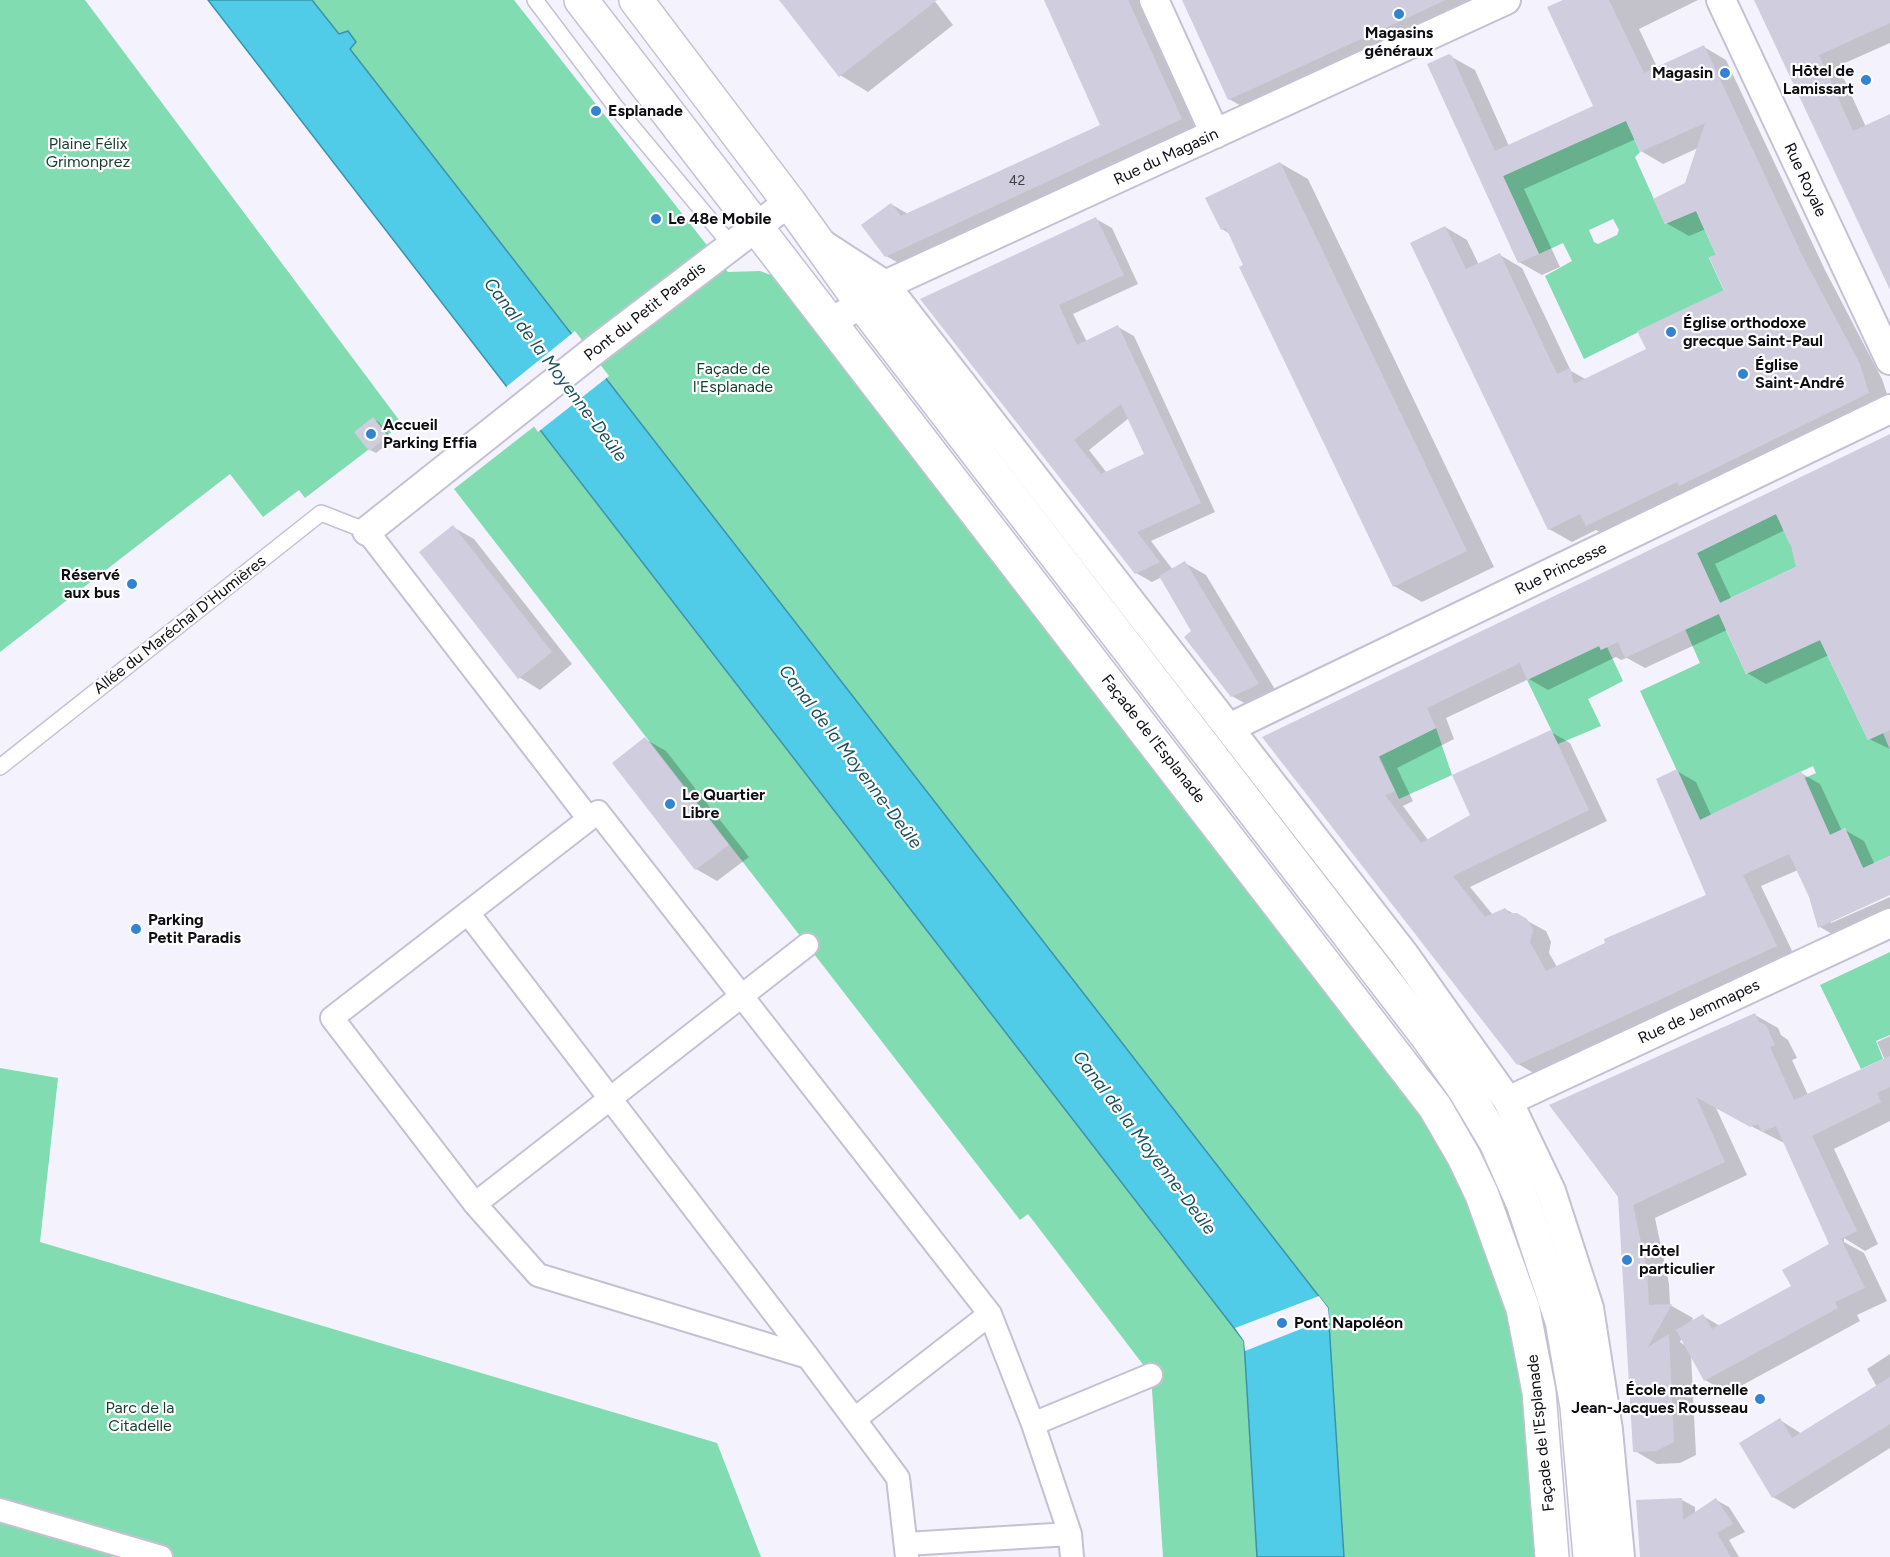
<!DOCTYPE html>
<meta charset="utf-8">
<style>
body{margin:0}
canvas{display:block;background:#f4f2fd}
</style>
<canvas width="1890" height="1557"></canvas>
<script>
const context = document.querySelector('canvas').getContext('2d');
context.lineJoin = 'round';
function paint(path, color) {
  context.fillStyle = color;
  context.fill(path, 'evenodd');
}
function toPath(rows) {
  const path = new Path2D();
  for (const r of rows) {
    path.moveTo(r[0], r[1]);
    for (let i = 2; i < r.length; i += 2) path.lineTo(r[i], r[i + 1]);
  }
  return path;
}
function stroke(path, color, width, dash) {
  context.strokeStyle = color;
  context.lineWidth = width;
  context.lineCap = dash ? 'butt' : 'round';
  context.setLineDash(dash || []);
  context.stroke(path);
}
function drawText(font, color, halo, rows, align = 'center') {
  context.font = font + ' Figtree,sans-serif';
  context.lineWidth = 4.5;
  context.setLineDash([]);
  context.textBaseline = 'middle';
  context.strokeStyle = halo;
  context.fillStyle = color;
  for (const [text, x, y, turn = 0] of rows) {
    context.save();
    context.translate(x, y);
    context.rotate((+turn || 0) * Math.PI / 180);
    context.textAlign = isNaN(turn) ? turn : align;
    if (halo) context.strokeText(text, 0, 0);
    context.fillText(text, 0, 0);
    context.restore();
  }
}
paint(toPath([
 [0,0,85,0,402,424,305,498,299,490,263,517,230,474,0,652],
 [312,0,514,0,728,272,760,271,782,279,1423,1114,1453,1163,1507,1298,1529,1399,1541,1557,1344,1557,1328,1308,350,49,356,42,348,31,340,35],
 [1626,120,1640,152,1635,157,1665,224,1696,211,1716,255,1709,258,1725,293,1693,305,1584,359,1545,276,1572,261,1563,243,1539,254,1503,176],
 [1613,219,1619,230,1617,235,1598,244,1594,242,1589,230],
 [536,425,1244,1341,1257,1557,1163,1557,1151,1375,1028,1214,1020,1220,454,489],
 [1776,514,1800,565,1720,603,1697,553],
 [1715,606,1746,674,1820,640,1868,740,1883,733,1890,750,1890,856,1863,868,1845,828,1830,835,1805,778,1816,773,1813,766,1700,820,1640,691,1700,663,1681,620],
 [1599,646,1601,650,1607,647,1623,681,1588,699,1601,726,1558,744,1527,680],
 [1436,728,1452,775,1399,799,1379,756],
 [1890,952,1890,1035,1876,1041,1883,1059,1861,1069,1820,985],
 [0,1068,58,1078,40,1242,717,1443,761,1557,0,1557]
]), '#82dcb1');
const water = toPath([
 [208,0,312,0,339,34,348,31,356,42,350,49,1328,1308,1344,1557,1257,1557,1244,1341,208,0]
]);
paint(water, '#50cce9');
stroke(water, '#3c93a9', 1.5);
paint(toPath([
 [575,331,609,376,538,432,506,387],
 [1319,1296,1328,1308,1329,1318,1245,1351,1244,1341,1235,1328]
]), '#f4f2fd');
paint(toPath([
 [781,0,934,0,953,25,868,92,840,75],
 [1046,0,1147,0,1208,135,913,271,886,256,891,204,908,214,1102,125],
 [1184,0,1506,0,1255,114,1229,99],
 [1567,0,1698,0,1639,29,1658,69,1704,47,1726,60,1825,270,1882,379,1890,403,1609,538,1596,530,1572,542,1549,529,1445,227,1467,240,1479,265,1500,255,1522,268,1571,371,1587,380,1648,350,1726,291,1718,255,1706,229,1689,236,1666,223,1687,185,1698,148,1663,164,1641,151,1636,139,1524,189,1560,267,1542,275,1519,262,1448,55,1475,70,1509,146,1595,107],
 [1756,0,1890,0,1890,43,1838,66,1866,127,1890,116,1890,287],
 [1280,163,1308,179,1494,567,1422,602,1394,586,1230,234,1222,229],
 [1096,219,1112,228,1138,284,1073,314,1087,342,1118,327,1134,336,1215,512,1151,541,1173,570,1185,563,1206,575,1279,696,1253,708,1232,696,1162,577,1152,582,1136,573,923,300],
 [1129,418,1146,454,1107,473,1089,450],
 [373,419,379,422,393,440,376,453,370,450],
 [1890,440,1890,749,1869,739,1829,655,1766,684,1747,673,1727,630,1645,668,1627,658,1621,660,1616,657,1548,690,1529,679,1446,718,1454,739,1397,768,1413,801,1403,806,1428,840,1472,816,1551,732,1570,743,1607,821,1470,887,1493,915,1505,909,1546,931,1551,942,1549,953,1557,967,1708,896,1677,771,1696,782,1712,817,1801,773,1820,784,1842,831,1845,830,1864,841,1875,865,1890,858,1890,893,1831,920,1831,923,1890,897,1890,914,1839,938,1820,927,1810,896,1798,870,1761,886,1795,957,1537,1075,1518,1064,1264,738],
 [1785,530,1798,568,1732,600,1715,564],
 [453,527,474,539,572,664,540,690,519,677],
 [645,739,666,751,749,857,717,881,696,869],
 [1755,1015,1778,1028,1781,1035,1788,1040,1797,1058,1792,1060,1808,1095,1885,1060,1877,1042,1890,1036,1890,1121,1834,1149,1878,1244,1865,1251,1844,1238,1844,1242,1864,1253,1887,1301,1857,1315,1860,1321,1728,1393,1705,1380,1691,1354,1696,1455,1680,1463,1657,1464,1635,1451,1619,1198,1551,1106],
 [1716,1108,1786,1144,1831,1245,1793,1287,1720,1326,1703,1316,1691,1323,1693,1318,1670,1305,1669,1284,1655,1218,1747,1175],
 [1682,1338,1687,1347,1680,1342],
 [1890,1354,1890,1448,1794,1509,1773,1497,1780,1420,1802,1434,1877,1387,1867,1369],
 [1682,1500,1695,1507,1695,1514,1716,1500,1729,1507,1745,1532,1729,1540,1739,1557,1642,1557]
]), '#0003');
paint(toPath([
 [779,0,937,0,839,77],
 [1044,0,1128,0,1182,119,885,257,861,225,891,203,901,216,1100,125],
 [1182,0,1446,0,1228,100],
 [1563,0,1609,0,1644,73,1704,45,1802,255,1860,364,1869,393,1679,486,1677,482,1586,526,1580,514,1548,530,1410,243,1445,226,1466,269,1500,253,1557,374,1570,368,1574,384,1646,349,1637,331,1724,290,1709,257,1716,255,1696,211,1665,224,1653,199,1685,183,1705,123,1640,152,1626,121,1503,176,1539,254,1518,263,1427,64,1449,54,1452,56,1495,151,1593,106,1547,7],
 [1754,0,1890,0,1890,23,1819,55,1853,131,1890,114,1890,290],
 [1280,162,1467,551,1393,587,1239,267,1243,265,1226,228,1221,230,1205,198],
 [1096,217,1124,275,1059,305,1077,345,1118,325,1201,503,1137,532,1160,562,1135,574,920,299],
 [1121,404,1144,454,1101,474,1074,440],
 [373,417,388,436,369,451,354,432],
 [1890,434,1890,730,1868,740,1820,640,1746,674,1719,614,1625,658,1618,642,1601,650,1599,646,1527,680,1520,663,1427,708,1436,728,1378,757,1395,791,1385,795,1421,843,1470,815,1452,775,1551,730,1589,810,1453,876,1485,917,1505,908,1509,913,1517,913,1527,919,1533,930,1530,942,1546,971,1605,943,1604,939,1706,895,1656,779,1677,769,1700,820,1801,771,1830,835,1845,828,1863,868,1890,856,1890,895,1818,928,1809,897,1789,854,1743,875,1777,946,1517,1065,1262,737],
 [1776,514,1791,547,1796,567,1720,603,1697,553],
 [453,525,552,652,518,679,419,552],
 [1185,561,1259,684,1231,697,1184,637,1191,631,1159,576],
 [645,737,729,845,695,870,612,763],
 [1755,1013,1759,1022,1766,1025,1775,1045,1770,1047,1794,1100,1890,1056,1890,1087,1877,1093,1881,1102,1812,1136,1857,1231,1841,1239,1865,1288,1835,1302,1838,1308,1704,1381,1676,1330,1703,1314,1712,1329,1791,1286,1782,1270,1829,1244,1776,1126,1762,1132,1758,1124,1750,1127,1696,1097,1725,1162,1633,1205,1647,1270,1649,1305,1672,1304,1648,1347,1669,1334,1674,1442,1656,1451,1633,1452,1618,1196,1549,1105],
 [1890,1377,1890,1424,1772,1498,1739,1443,1780,1418,1792,1438],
 [1682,1498,1683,1520,1716,1498,1733,1524,1717,1533,1731,1557,1640,1557,1636,1500]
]), '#d0cddf');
const service = toPath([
 [535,0,615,106,731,245],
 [0,767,321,513,367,531]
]);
const pedestrian = toPath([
 [367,531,589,819],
 [468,913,808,1357,538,1275,475,1204,332,1018,598,812,990,1314,1033,1424,1070,1534,1072,1557],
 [475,1204,807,945],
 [808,1357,898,1478,907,1557],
 [856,1418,990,1314],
 [1033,1424,1151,1375],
 [0,1510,161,1557],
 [906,1544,1070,1534]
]);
const minor = toPath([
 [1154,0,1215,134],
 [1721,0,1890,360],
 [822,244,885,285,1404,954,1508,1101,1551,1191,1589,1308,1608,1430,1620,1557],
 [831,324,885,285,1506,0],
 [367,531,596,349,789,202],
 [1231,727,1890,409],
 [1508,1101,1890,923]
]);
const primary = toPath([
 [581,0,1435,1107,1464,1157,1482,1195,1523,1309,1539,1392,1552,1557],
 [636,0,789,202,860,301,1427,1036,1465,1090,1496,1142,1523,1203,1562,1321,1577,1407,1590,1557]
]);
stroke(service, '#c5c1d3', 18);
stroke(pedestrian, '#c5c1d3', 26);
stroke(minor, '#c5c1d3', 32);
stroke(primary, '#c5c1d3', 36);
stroke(service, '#fff', 15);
stroke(pedestrian, '#fff', 22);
stroke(minor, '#fff', 28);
stroke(primary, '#fff', 33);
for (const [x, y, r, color] of [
 [1399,14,6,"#3283d2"],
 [1725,73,6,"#3283d2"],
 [1866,80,6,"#3283d2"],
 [596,111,6,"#3283d2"],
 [656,219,6,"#3283d2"],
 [1671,332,6,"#3283d2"],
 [1743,374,6,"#3283d2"],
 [371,434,6,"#3283d2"],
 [132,584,6,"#3283d2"],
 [670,804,6,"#3283d2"],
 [136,929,6,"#3283d2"],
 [1627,1260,6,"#3283d2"],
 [1282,1323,6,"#3283d2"],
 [1760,1399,6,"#3283d2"]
]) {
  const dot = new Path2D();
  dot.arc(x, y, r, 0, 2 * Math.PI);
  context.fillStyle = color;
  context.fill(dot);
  stroke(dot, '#fff', 2);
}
drawText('14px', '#3f3e47', null, [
 ["42",1017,181]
]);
drawText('bold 16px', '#0f0e14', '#fff', [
 ["Magasins",1399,33,"center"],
 ["généraux",1399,51,"center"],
 ["Hôtel de",1854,71,"right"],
 ["Lamissart",1854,89,"right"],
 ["Magasin",1713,73,"right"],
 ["Esplanade",608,111],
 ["Le 48e Mobile",668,219],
 ["Église orthodoxe",1683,323],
 ["grecque Saint-Paul",1683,341],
 ["Église",1755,365],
 ["Saint-André",1755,383],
 ["Accueil",383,425],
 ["Parking Effia",383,443],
 ["Réservé",120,575,"right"],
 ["aux bus",120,593,"right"],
 ["Le Quartier",682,795],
 ["Libre",682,813],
 ["Parking",148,920],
 ["Petit Paradis",148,938],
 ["Hôtel",1639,1251],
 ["particulier",1639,1269],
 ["Pont Napoléon",1294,1323],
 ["École maternelle",1748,1390,"right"],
 ["Jean-Jacques Rousseau",1748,1408,"right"]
], 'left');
drawText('16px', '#17422f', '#fff', [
 ["Plaine Félix",88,144],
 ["Grimonprez",88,162],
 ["Façade de",733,369],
 ["l'Esplanade",733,387],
 ["Parc de la",140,1408],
 ["Citadelle",140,1426]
]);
drawText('16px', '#0f0e14', '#fff', [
 ["Rue du Magasin",1166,157,-25],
 ["Rue Royale",1805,180,65],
 ["Pont du Petit Paradis",645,312,-38],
 ["Rue Princesse",1561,569,-26],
 ["Allée du Maréchal D'Humières",180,625,-38],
 ["Façade de l'Esplanade",1153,739,52],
 ["Rue de Jemmapes",1699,1012,-25],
 ["Façade de l'Esplanade",1541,1433,-96]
]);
drawText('italic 18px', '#1b505c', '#fff', [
 ["Canal de la Moyenne-Deûle",555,370,53],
 ["Canal de la Moyenne-Deûle",850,757,53],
 ["Canal de la Moyenne-Deûle",1144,1143,53]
]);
</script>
